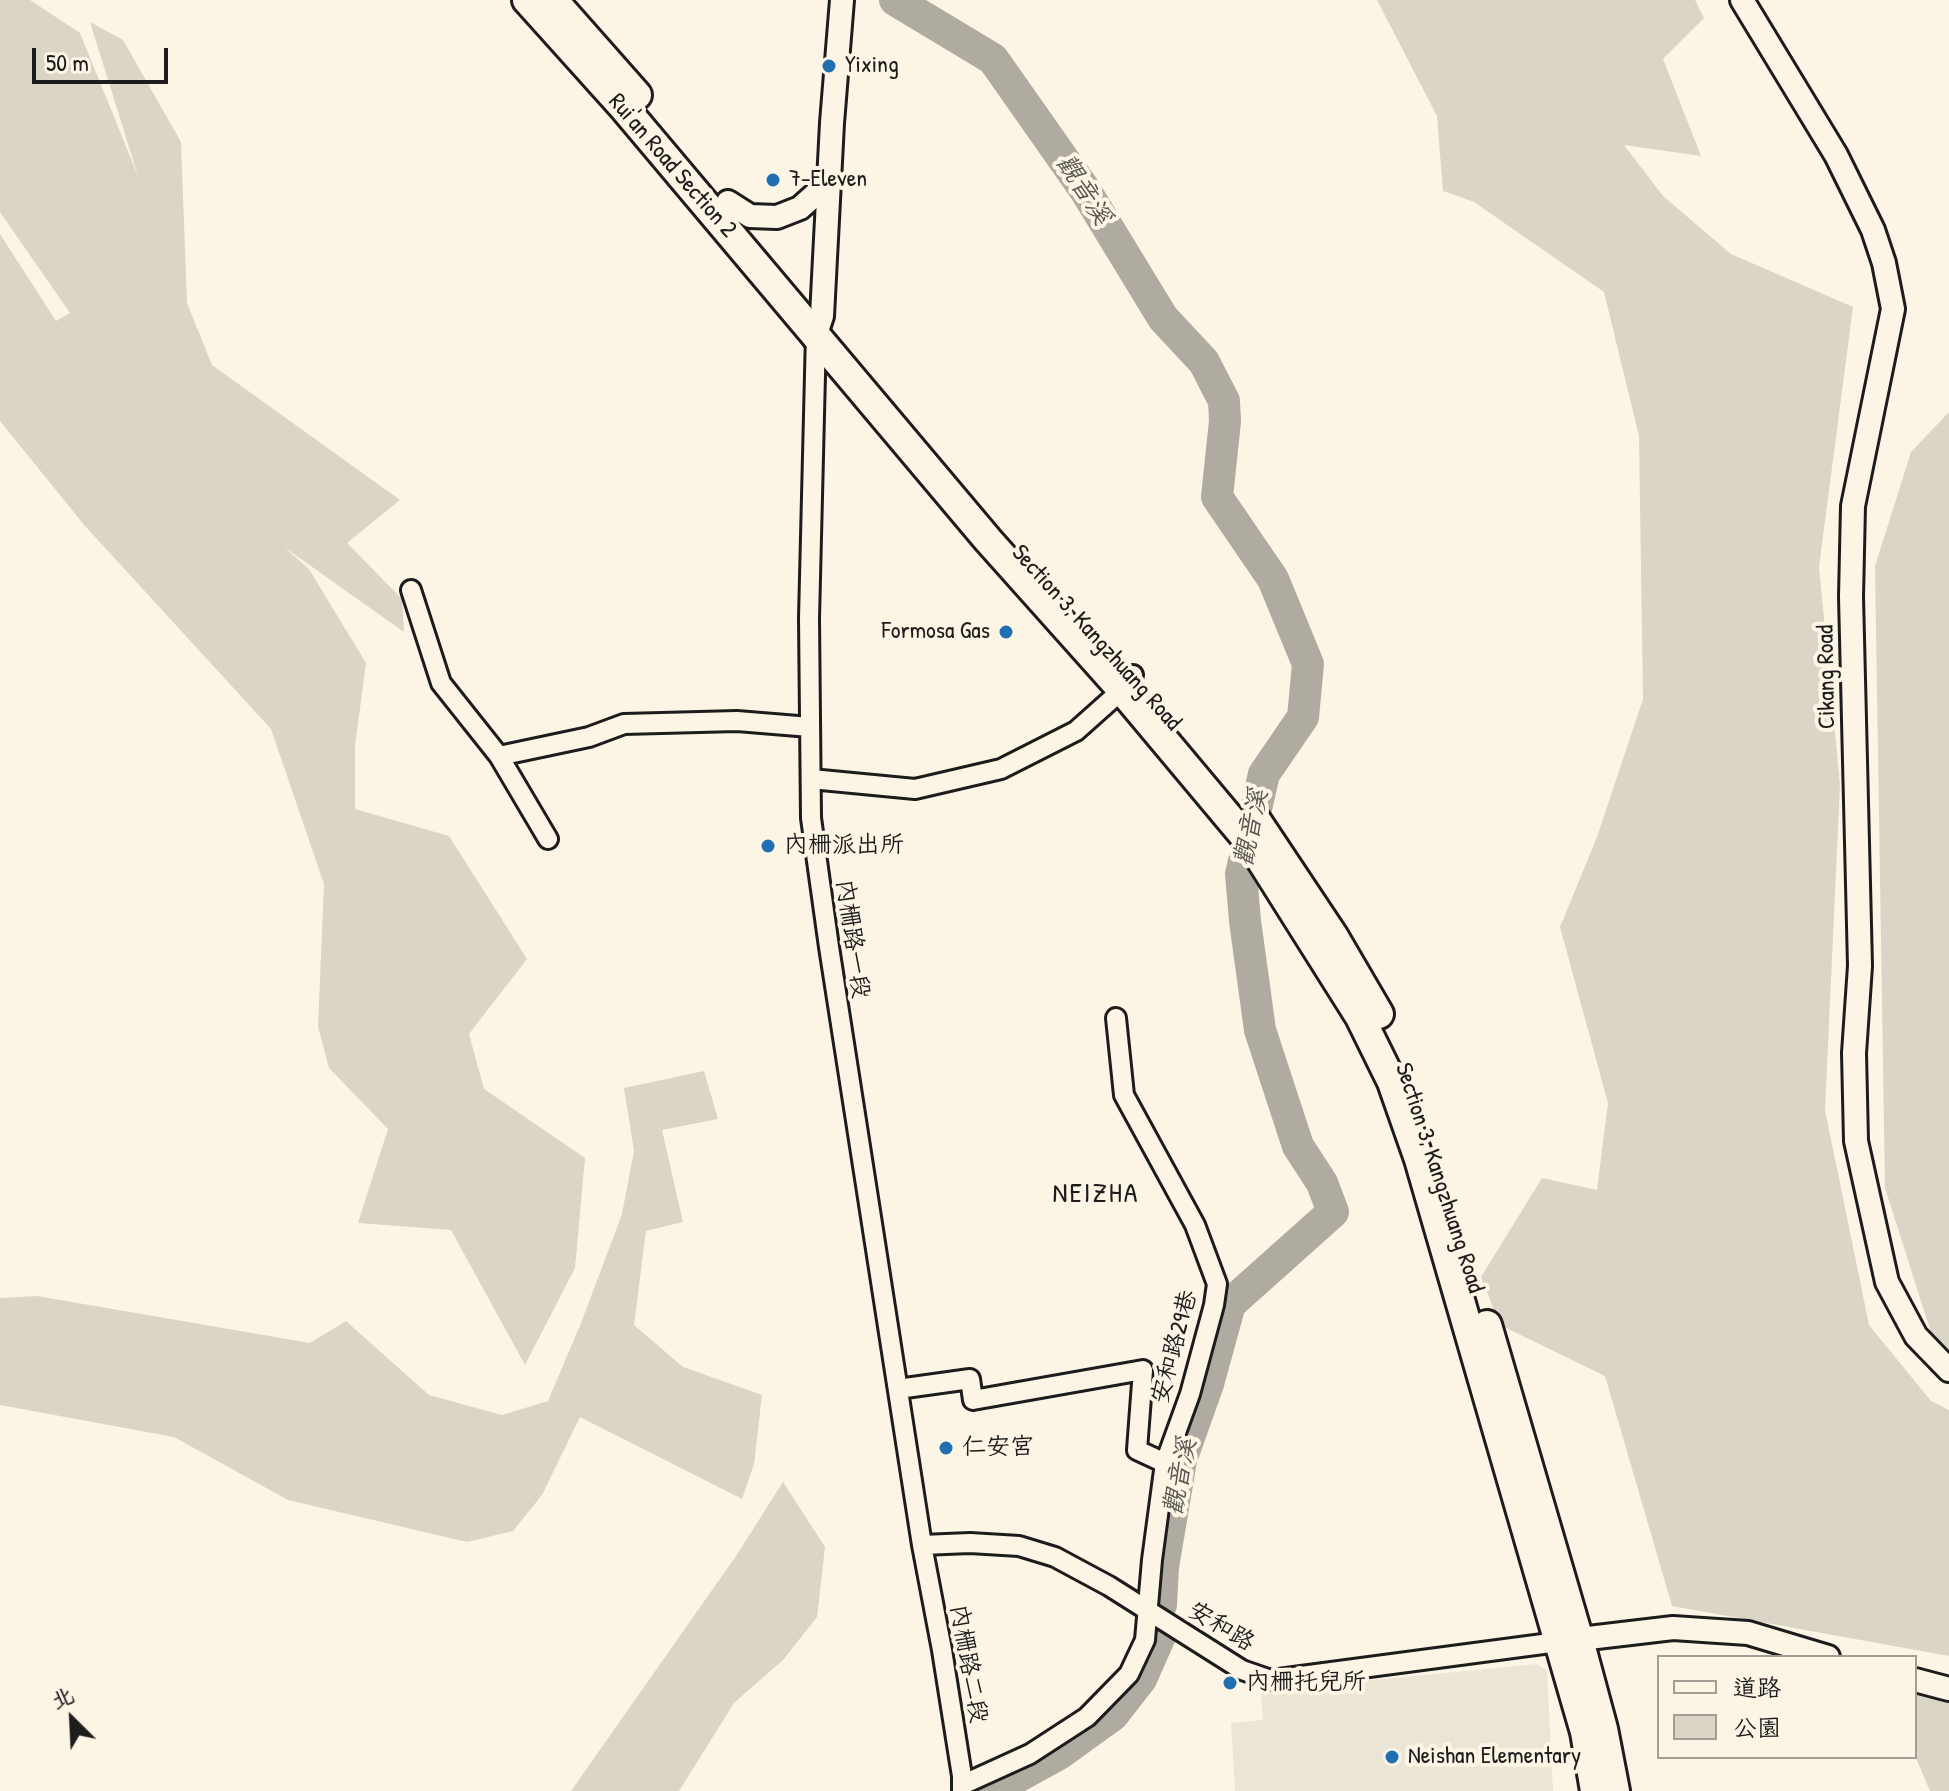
<!DOCTYPE html>
<meta charset="utf-8">
<style>
body{margin:0}
#map{position:relative;width:1949px;height:1791px;overflow:hidden;background:#fcf5e5;font-family:"Patrick Hand","LXGW WenKai TC",sans-serif}
canvas{display:block}
.legend{position:absolute;left:1657px;top:1655px;width:260px;height:104px;box-sizing:border-box;background:#fcf5e5;border:2px solid #a29e95;margin:0;padding:10px 14px;list-style:none;font-size:24px;color:#1c1c1c}
.legend li{display:flex;align-items:center;gap:16px;height:40px}
.legend b{width:40px;border:2px solid #a29e95}
.north{position:absolute;left:32px;top:1679px;width:80px;height:80px;-webkit-text-stroke:6px #fcf5e5;paint-order:stroke;rotate:336deg;font-size:22px;font-weight:700;line-height:32px;text-align:center;color:#1c1c1c}
.north::after{content:'';display:block;margin:auto;width:28px;height:36px;background:#1c1c1c;clip-path:polygon(50% 0,100% 100%,50% 72%,0 100%)}
.scale{position:absolute;left:32px;top:48px;width:136px;height:36px;box-sizing:border-box;border:4px solid #1c1c1c;border-top:0;padding-left:10px;font-size:24px;line-height:28px;white-space:nowrap;color:#1c1c1c;-webkit-text-stroke:6px #fcf5e5;paint-order:stroke}
</style>
<div id="map">
<canvas width="1949" height="1791"></canvas>
<ul class="legend">
<li><b style="height:10px;background:#fcf5e5"></b>道路</li>
<li><b style="height:22px;background:#dbd5c8"></b>公園</li>
</ul>
<div class="north">北</div>
<div class="scale">50 m</div>
</div>
<script>
const context = document.querySelector('canvas').getContext('2d');
context.lineJoin = 'round';
function paint(path, color) {
  context.fillStyle = color;
  context.fill(path, 'evenodd');
}
function toPath(rows) {
  const path = new Path2D();
  for (const r of rows) {
    path.moveTo(r[0], r[1]);
    for (let i = 2; i < r.length; i += 2) path.lineTo(r[i], r[i + 1]);
  }
  return path;
}
function stroke(path, color, width, dash) {
  context.strokeStyle = color;
  context.lineWidth = width;
  context.lineCap = dash ? 'butt' : 'round';
  context.setLineDash(dash || []);
  context.stroke(path);
}
function drawText(font, color, halo, rows, align = 'center') {
  context.font = font + ' "Patrick Hand","LXGW WenKai TC",sans-serif';
  context.lineWidth = 8;
  context.setLineDash([]);
  context.textBaseline = 'middle';
  context.strokeStyle = halo;
  context.fillStyle = color;
  for (const [text, x, y, turn = 0] of rows) {
    context.save();
    context.translate(x, y);
    context.rotate((+turn || 0) * Math.PI / 180);
    context.textAlign = isNaN(turn) ? turn : align;
    if (halo) context.strokeText(text, 0, 0);
    context.fillText(text, 0, 0);
    context.restore();
  }
}
paint(toPath([
 [1537,1664,1547,1671,1553,1791,1235,1791,1231,1723,1263,1720,1261,1691]
]), '#ebe5d6');
paint(toPath([
 [0,0,30,0,80,33,138,176,90,22,123,40,181,142,187,303,212,365,400,500,347,543,402,599,404,632,284,547,309,569,366,663,355,746,355,809,449,836,527,959,469,1034,484,1089,585,1158,575,1268,525,1365,451,1230,358,1223,388,1129,329,1068,318,1027,324,884,271,729,85,526,0,421,0,234,56,321,70,313,0,212],
 [1377,0,1695,0,1704,18,1663,59,1701,156,1624,145,1663,196,1731,254,1853,307,1819,567,1840,785,1825,1110,1869,1325,1931,1401,1949,1410,1949,1656,1672,1606,1605,1376,1500,1325,1481,1277,1542,1178,1597,1190,1608,1103,1560,927,1597,837,1643,699,1639,436,1604,292,1474,202,1443,191,1437,116],
 [1949,412,1949,1353,1933,1339,1885,1188,1875,566,1911,452],
 [704,1071,718,1119,662,1130,683,1222,646,1231,634,1325,683,1367,762,1395,754,1464,742,1499,580,1417,542,1495,513,1531,467,1542,288,1500,174,1437,0,1405,0,1298,37,1296,310,1343,346,1321,429,1395,502,1415,548,1401,581,1323,622,1214,634,1151,624,1088],
 [783,1482,825,1547,817,1617,783,1660,734,1703,679,1791,571,1791,736,1556],
 [1915,1692,1949,1700,1949,1791,1930,1791,1915,1756]
]), '#dbd5c8');
stroke(toPath([
 [895,0,993,59,1085,190,1163,318,1204,362,1224,401,1225,421,1217,497,1273,579,1308,664,1303,717,1264,774,1241,874,1245,921,1260,1030,1298,1146,1322,1183,1333,1212,1230,1304,1208,1384,1181,1460,1163,1567,1161,1605],
 [983,1791,999,1787,1059,1754,1113,1715,1141,1679,1160,1636]
]), '#b0aba1', 32);
const minor = toPath([
 [816,334,809,618,811,818,829,947,922,1545,942,1650,962,1776,962,1791],
 [411,590,441,683,499,756,548,839],
 [499,756,589,737,624,724,737,721,810,727],
 [811,779,915,789,1001,769,1076,731,1122,690,1133,675],
 [898,1389,970,1379,973,1400,1143,1370,1137,1450,1165,1463],
 [922,1545,970,1543,1019,1546,1055,1557,1109,1586,1242,1670,1271,1680,1558,1642],
 [962,1785,1030,1754,1087,1717,1129,1674,1145,1640,1152,1560,1165,1463,1190,1394,1214,1305,1217,1284,1195,1225,1124,1095,1116,1018]
]);
const tertiary = toPath([
 [1742,0,1836,155,1873,230,1884,263,1893,309,1853,506,1851,597,1860,966,1854,1053,1856,1141,1887,1282,1916,1336,1949,1370],
 [728,202,750,216,777,217,800,208,819,191,828,173],
 [816,334,822,316,832,123,842,0],
 [1563,1641,1673,1628,1748,1633,1828,1657],
 [1915,1680,1949,1689]
]);
const primary = toPath([
 [527,0,625,109,988,540,1122,690,1251,844,1360,1017,1392,1082,1419,1159,1585,1732,1595,1791],
 [553,0,637,95],
 [1256,820,1334,937,1379,1014],
 [1487,1325,1579,1640,1603,1729,1615,1791]
]);
stroke(minor, '#1c1c1c', 24);
stroke(tertiary, '#1c1c1c', 28);
stroke(primary, '#1c1c1c', 34);
stroke(minor, '#fcf5e5', 18);
stroke(tertiary, '#fcf5e5', 22);
stroke(primary, '#fcf5e5', 28);
for (const [x, y, r, color] of [
 [829,66,8,"#1f6fb2"],
 [773,180,8,"#1f6fb2"],
 [1006,632,8,"#1f6fb2"],
 [768,846,8,"#1f6fb2"],
 [946,1448,8,"#1f6fb2"],
 [1230,1683,8,"#1f6fb2"],
 [1392,1757,8,"#1f6fb2"]
]) {
  const dot = new Path2D();
  dot.arc(x, y, r, 0, 2 * Math.PI);
  context.fillStyle = color;
  context.fill(dot);
  stroke(dot, '#fcf5e5', 3);
}
drawText('24px', '#1c1c1c', '#fcf5e5', [
 ["Yixing",845,66],
 ["7-Eleven",789,180],
 ["Formosa Gas",990,632,"right"],
 ["內柵派出所",784,846],
 ["仁安宮",962,1448],
 ["內柵托兒所",1246,1683],
 ["Neishan Elementary",1408,1757]
], 'left');
drawText('24px', '#1c1c1c', '#fcf5e5', [
 ["Rui'an Road Section 2",672,166,49],
 ["Section 3, Kangzhuang Road",1096,638,48],
 ["Cikang Road",1827,677,-91],
 ["內柵路一段",852,939,82],
 ["Section 3, Kangzhuang Road",1439,1178,72],
 ["安和路29巷",1175,1347,-75],
 ["安和路",1221,1627,31],
 ["內柵路二段",968,1664,80]
]);
drawText('italic 26px', '#575551', '#fcf5e5', [
 ["觀音溪",1083,190,57],
 ["觀音溪",1252,828,-78],
 ["觀音溪",1181,1477,-79]
]);
context.letterSpacing = '2px';
drawText('28px', '#1c1c1c', '#fcf5e5', [
 ["NEIZHA",1096,1195]
]);
context.letterSpacing = '0px';
</script>
